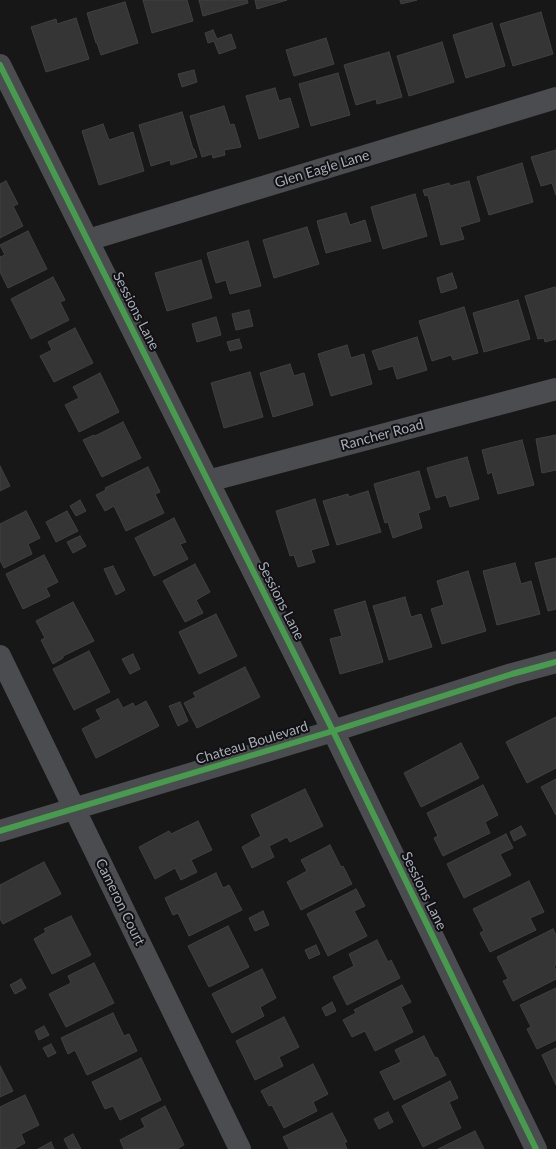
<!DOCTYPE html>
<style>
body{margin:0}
canvas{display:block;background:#171717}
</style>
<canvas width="556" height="1149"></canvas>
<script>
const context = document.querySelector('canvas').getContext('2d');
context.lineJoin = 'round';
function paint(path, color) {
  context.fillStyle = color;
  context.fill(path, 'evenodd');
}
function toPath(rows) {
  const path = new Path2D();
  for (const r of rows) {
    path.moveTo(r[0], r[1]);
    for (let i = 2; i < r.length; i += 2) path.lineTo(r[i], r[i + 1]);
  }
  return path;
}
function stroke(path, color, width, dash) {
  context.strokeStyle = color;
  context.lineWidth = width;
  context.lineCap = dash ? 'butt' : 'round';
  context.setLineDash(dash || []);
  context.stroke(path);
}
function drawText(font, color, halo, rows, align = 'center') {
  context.font = font + ' Lato,sans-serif';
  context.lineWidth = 4;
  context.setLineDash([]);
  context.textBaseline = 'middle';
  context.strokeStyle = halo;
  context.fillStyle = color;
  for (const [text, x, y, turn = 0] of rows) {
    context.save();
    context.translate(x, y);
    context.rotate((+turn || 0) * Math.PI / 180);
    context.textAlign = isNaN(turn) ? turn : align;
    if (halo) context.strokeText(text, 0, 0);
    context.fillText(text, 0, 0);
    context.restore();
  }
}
const building = toPath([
 [143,0,187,0,193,21,152,33,143,0],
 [199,0,247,0,248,3,203,16,199,0],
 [255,0,287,0,257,9,255,0],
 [400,0,417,0,401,4,400,0],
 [125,2,138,43,101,55,97,43,96,43,87,13,125,2],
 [541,12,553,54,513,66,500,24,541,12],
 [76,18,89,59,46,72,31,27,56,19,57,24,76,18],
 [492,23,505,66,466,78,453,35,492,23],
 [213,30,217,39,231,34,236,48,219,54,214,41,208,43,205,33,213,30],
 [326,38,334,64,294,76,286,50,326,38],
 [442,42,454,82,409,96,397,56,442,42],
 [389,52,402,97,377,104,376,99,356,105,344,65,389,52],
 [194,70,197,82,182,87,178,74,194,70],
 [338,73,350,115,311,126,299,84,338,73],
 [275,88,279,101,290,98,299,127,259,139,246,96,275,88],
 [224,106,230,125,234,124,241,147,224,150,225,155,213,158,212,154,202,157,190,116,224,106],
 [182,112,193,149,194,149,197,157,171,165,170,160,151,166,139,125,182,112],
 [103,124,109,140,133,132,144,171,99,185,82,131,103,124],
 [556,150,556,195,552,183,541,186,531,157,556,150],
 [522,163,533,202,489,215,477,177,522,163],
 [6,181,18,204,13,206,23,226,0,238,0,184,6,181],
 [469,181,480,221,460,227,464,239,441,245,428,195,425,196,423,190,449,183,450,186,469,181],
 [415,194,427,236,383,249,371,207,415,194],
 [346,213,350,225,365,220,371,241,326,253,317,221,346,213],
 [307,227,319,264,274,278,263,240,307,227],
 [28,231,47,269,8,288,0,272,0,257,5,255,0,245,28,231],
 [248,241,261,286,230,294,226,280,216,283,207,253,248,241],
 [201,260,212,298,167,311,155,273,201,260],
 [452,273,457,288,441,293,437,278,452,273],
 [53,277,65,300,60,302,69,320,31,339,11,299,53,277],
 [555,287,556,292,556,339,545,342,544,338,538,339,525,296,555,287],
 [518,300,530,339,484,352,473,313,518,300],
 [464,307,478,353,453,360,451,355,432,361,419,321,464,307],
 [249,310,253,326,236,330,232,314,249,310],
 [216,317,221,335,197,342,192,324,216,317],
 [75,328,93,363,54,382,40,356,52,350,48,342,75,328],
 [417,337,427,370,397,379,393,366,379,370,372,351,417,337],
 [239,339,242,348,230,351,227,342,239,339],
 [347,345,351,358,364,354,372,384,331,396,318,354,347,345],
 [290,364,294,376,304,373,313,405,273,417,260,373,290,364],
 [250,372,263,417,224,428,211,383,250,372],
 [100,373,119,412,79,432,65,405,79,398,73,387,100,373],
 [123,422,141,458,102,477,83,440,94,435,95,436,123,422],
 [556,435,556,470,542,473,536,439,556,435],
 [522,440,534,485,498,494,492,472,488,474,482,450,522,440],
 [467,457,479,499,450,507,446,495,436,498,427,468,467,457],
 [0,466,10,486,0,491,0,466],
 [148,467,160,492,155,494,164,513,126,531,114,506,105,511,96,495,106,490,105,488,148,467],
 [419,471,430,509,418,513,422,528,393,538,388,522,385,523,374,484,419,471],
 [368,491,381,532,337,545,323,501,348,494,349,497,368,491],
 [315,499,329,545,311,550,315,562,298,567,294,555,290,556,276,511,315,499],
 [80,500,86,511,76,516,70,506,80,500],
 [26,511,40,538,28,544,32,554,4,568,0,560,0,524,26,511],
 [67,511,78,531,56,542,46,522,67,511],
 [174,518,186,542,180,544,188,559,154,576,135,538,174,518],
 [80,536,86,546,73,553,67,542,80,536],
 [44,555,58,582,46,588,50,596,23,609,6,574,44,555],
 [556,558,556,609,548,611,535,563,556,558],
 [515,563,521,584,531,581,540,614,497,625,483,571,515,563],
 [195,564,210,592,196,600,203,613,185,622,163,581,195,564],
 [113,566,125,590,116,595,104,569,113,566],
 [468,571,486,631,442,644,431,609,444,605,437,581,468,571],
 [405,597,411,617,421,614,432,647,389,660,373,606,405,597],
 [365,601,383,662,340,674,330,639,342,636,334,610,365,601],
 [73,602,94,641,63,656,63,658,53,664,41,640,45,638,36,621,73,602],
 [216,614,237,656,199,674,179,632,216,614],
 [89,651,110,692,74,710,53,669,89,651],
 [133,654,140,669,130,674,122,659,133,654],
 [245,667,260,697,197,728,184,703,196,697,193,693,245,667],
 [118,699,123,708,133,703,135,707,146,701,159,726,96,758,82,729,101,719,96,710,118,699],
 [180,702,188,721,178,726,169,706,180,702],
 [556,717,556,768,527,783,506,742,556,717],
 [461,743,479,778,421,807,404,773,461,743],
 [556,779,556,815,541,787,556,779],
 [483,785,498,815,485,822,490,833,443,856,434,838,438,836,427,813,483,785],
 [305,789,323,826,290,842,287,837,269,846,274,857,252,868,242,847,261,836,251,815,305,789],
 [198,821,212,850,191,860,197,872,181,880,175,868,155,879,139,847,169,831,171,834,198,821],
 [521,826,526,835,514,841,510,832,521,826],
 [506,834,513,848,500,854,511,875,464,898,447,864,506,834],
 [330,845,341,867,343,866,352,884,301,910,287,882,307,871,301,860,330,845],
 [44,862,61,894,3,924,0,919,0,885,44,862],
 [216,873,223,888,229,885,242,910,189,936,178,913,173,915,165,898,216,873],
 [529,881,544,912,530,918,536,930,490,952,480,933,484,931,473,909,529,881],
 [356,889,365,906,354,911,367,936,328,956,307,914,356,889],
 [263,911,269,925,255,931,249,918,263,911],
 [71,916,91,955,52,974,34,939,46,932,44,929,71,916],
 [228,926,249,967,209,987,188,946,228,926],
 [553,929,556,935,556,965,554,966,556,971,556,979,513,1001,503,981,508,979,497,957,553,929],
 [377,940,388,962,391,960,400,978,347,1005,333,977,354,966,349,954,377,940],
 [316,945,320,954,309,959,305,950,316,945],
 [94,963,114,1003,66,1027,49,994,71,983,68,976,94,963],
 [262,969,276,998,260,1007,264,1016,232,1033,212,994,262,969],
 [21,979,26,988,15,994,10,985,21,979],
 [402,985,411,1002,401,1007,413,1032,375,1051,365,1031,352,1037,343,1020,356,1013,354,1010,402,985],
 [556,988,556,1040,537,1049,527,1029,531,1027,520,1005,556,988],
 [332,1002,336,1011,326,1016,322,1008,332,1002],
 [113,1013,124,1036,129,1034,137,1051,87,1075,75,1050,68,1054,61,1038,113,1013],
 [284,1017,299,1047,279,1057,283,1066,255,1080,236,1041,284,1017],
 [44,1026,49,1035,39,1040,35,1031,44,1026],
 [424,1036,435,1058,437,1057,446,1075,394,1100,380,1072,401,1062,395,1050,424,1036],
 [51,1044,56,1053,48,1057,43,1048,51,1044],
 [556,1048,556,1085,542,1055,556,1048],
 [141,1058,161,1100,120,1120,113,1106,105,1109,92,1082,141,1058],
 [313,1064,328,1094,313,1102,317,1111,284,1128,272,1105,269,1106,261,1091,313,1064],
 [0,1066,13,1091,0,1097,0,1066],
 [450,1081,458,1098,449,1102,461,1128,423,1147,402,1106,450,1081],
 [25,1095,39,1125,21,1134,25,1143,14,1149,0,1149,0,1107,25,1095],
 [165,1106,184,1145,177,1149,124,1149,120,1140,145,1127,141,1119,165,1106],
 [388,1112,393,1122,379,1129,374,1119,388,1112],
 [332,1113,347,1142,344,1142,347,1149,289,1149,283,1137,332,1113],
 [475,1131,484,1149,438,1149,475,1131],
 [73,1134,81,1149,69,1149,64,1139,73,1134],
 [51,1142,54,1149,38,1149,51,1142]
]);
paint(building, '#353536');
stroke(building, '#3f4043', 1);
stroke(toPath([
 [0,65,333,731,536,1149],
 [88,240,556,98],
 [208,481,556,389],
 [0,656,240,1149]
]), '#4b4c50', 22);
stroke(toPath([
 [0,831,333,731,512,674,556,662]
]), '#4b4c50', 22);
stroke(toPath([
 [0,65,333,731,536,1149],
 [0,831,333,731,512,674,556,662]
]), '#469c4c', 6);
drawText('14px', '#a8adb8', '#111113', [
 ["Glen Eagle Lane",322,169,-17],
 ["Sessions Lane",136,311,63],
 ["Rancher Road",382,435,-15],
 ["Sessions Lane",281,601,63],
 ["Chateau Boulevard",252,743,-17],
 ["Sessions Lane",424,891,64],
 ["Cameron Court",120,902,64]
]);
</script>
